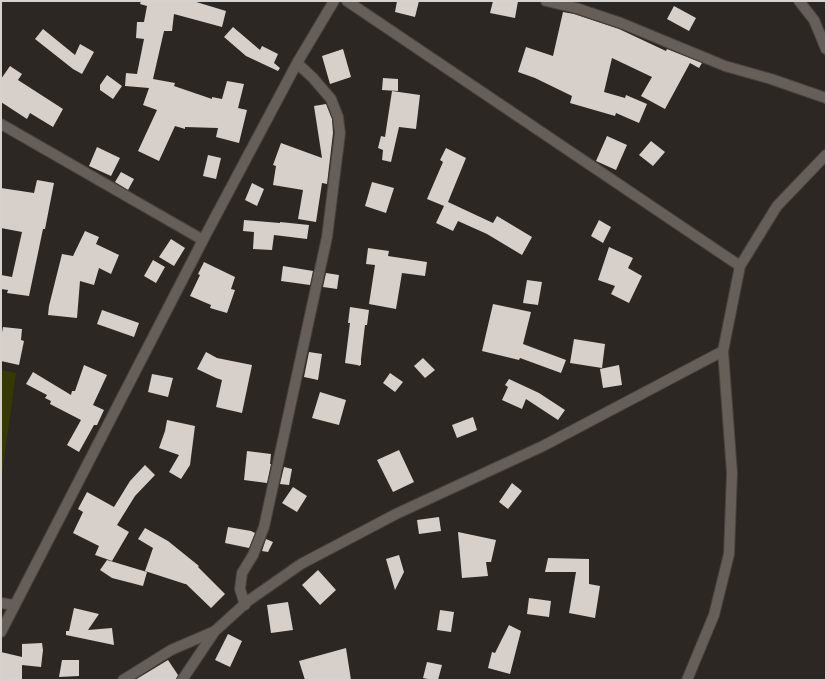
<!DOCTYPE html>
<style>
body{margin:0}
#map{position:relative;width:827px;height:681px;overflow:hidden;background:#2c2722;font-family:"Fira Sans",sans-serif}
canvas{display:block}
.frame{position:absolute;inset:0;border:2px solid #d6d2cf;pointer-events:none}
</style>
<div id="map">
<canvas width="827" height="681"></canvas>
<div class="frame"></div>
</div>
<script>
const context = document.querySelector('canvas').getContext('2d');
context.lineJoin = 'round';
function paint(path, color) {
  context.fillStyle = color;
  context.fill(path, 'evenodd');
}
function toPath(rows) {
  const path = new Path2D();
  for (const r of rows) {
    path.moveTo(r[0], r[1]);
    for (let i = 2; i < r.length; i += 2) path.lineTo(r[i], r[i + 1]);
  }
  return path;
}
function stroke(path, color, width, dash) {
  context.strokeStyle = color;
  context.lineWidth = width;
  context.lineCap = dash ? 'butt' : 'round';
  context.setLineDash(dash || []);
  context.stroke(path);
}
paint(toPath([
 [1,370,16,373,1,481]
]), '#363901');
paint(toPath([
 [141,1,193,1,226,11,222,27,174,14,172,31,164,31,153,79,175,83,174,86,212,99,212,97,222,99,227,81,244,84,238,108,247,110,239,143,216,137,218,128,185,127,185,129,175,126,159,161,138,151,157,110,143,105,149,88,125,86,126,73,137,74,144,39,136,38,137,22,144,22,147,6,140,4],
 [397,1,419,1,415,17,395,12],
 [493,1,518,1,515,18,490,13],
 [674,6,696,18,689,31,667,19],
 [563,12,574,14,619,29,666,51,667,49,702,63,699,68,690,63,665,109,641,96,652,77,612,58,604,92,625,98,626,95,647,104,639,123,616,113,615,116,570,103,572,96,535,78,518,72,526,47,553,56],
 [233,27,260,50,262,46,278,54,274,63,280,68,278,71,246,56,224,37],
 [43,29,75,55,80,44,94,52,82,74,73,69,35,39],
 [343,49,351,77,330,84,322,56],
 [10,66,22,74,18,80,63,109,53,127,30,113,27,119,1,102,1,79],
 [107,75,122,86,113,99,100,90,100,85],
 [383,78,398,79,398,91,382,90],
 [392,91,420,95,416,129,399,127,391,162,382,160,383,150,378,148,381,136,385,137],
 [326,104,332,119,333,133,327,184,322,183,316,222,298,219,303,190,273,185,276,166,273,165,281,143,322,158,314,106],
 [607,136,627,145,616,170,596,161],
 [651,141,665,152,653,166,639,155],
 [97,147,120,158,111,176,89,166],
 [446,148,466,158,448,202,493,223,497,216,532,237,522,255,487,234,458,221,453,231,436,223,444,206,427,199,443,162,440,160],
 [208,155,221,158,216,179,203,176],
 [121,172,134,179,128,190,115,182],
 [37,180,54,183,45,229,43,229,29,296,7,293,8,290,1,289,1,275,12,277,22,232,1,228,1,188,34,193],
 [372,182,394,188,386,213,365,206],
 [252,183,264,189,257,206,245,200],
 [244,220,280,223,280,222,309,225,307,239,274,235,272,250,253,249,254,232,243,231],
 [599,220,611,227,603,243,591,236],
 [85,231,99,237,96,244,119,255,111,274,99,268,94,285,80,281,77,318,48,315,49,306,62,254,73,256],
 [171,239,185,248,174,266,159,257],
 [609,247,633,258,628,268,642,276,629,303,611,294,615,286,598,280],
 [368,248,389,251,388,256,427,262,425,276,402,273,396,309,369,304,375,265,366,264],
 [153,260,165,267,156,283,144,276],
 [204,262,235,277,231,289,235,290,227,313,210,308,211,305,190,296,200,275,198,274],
 [283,266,313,271,310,285,281,281],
 [326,273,339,275,337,289,323,287],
 [527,280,542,282,538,305,523,303],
 [493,304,531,312,523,344,566,360,561,373,520,358,519,360,482,351],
 [350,307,369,310,367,325,365,325,361,359,361,365,360,365,360,366,357,365,345,363,350,323,348,323],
 [102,310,139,323,134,337,97,324],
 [3,327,22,329,21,340,24,341,19,365,1,361,1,338],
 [574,339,605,344,602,368,570,363],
 [206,352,217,358,252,365,242,413,216,407,222,380,216,378,197,369],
 [309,352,322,354,318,380,304,377],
 [423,358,435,370,425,378,414,366],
 [84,365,107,375,93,405,104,410,97,425,94,425,79,452,67,445,81,420,50,404,51,401,45,398,47,395,26,384,33,372,71,395,72,391,75,391],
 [619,365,622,385,603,388,600,369],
 [390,373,403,382,395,392,383,383],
 [152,374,173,378,168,397,148,392],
 [509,379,539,393,565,410,558,420,526,399,522,409,502,400,508,387,505,385],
 [320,392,346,400,339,425,312,418],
 [473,417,477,430,457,438,452,425],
 [167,420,195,426,190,465,181,479,169,472,179,455,159,448,165,431],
 [399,450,414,482,393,492,377,460],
 [247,451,271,454,270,464,271,464,267,483,244,480],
 [145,465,155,475,135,496,117,525,129,532,112,561,95,555,99,546,73,533,83,512,78,509,87,492,114,507,130,481],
 [284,467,292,469,289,485,280,484],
 [512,483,522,491,508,509,499,502],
 [293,487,307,496,297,512,282,503],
 [439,517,441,531,419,534,417,520],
 [228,527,251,531,255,533,249,548,225,543],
 [145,528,168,541,199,566,198,567,225,594,211,608,186,584,185,584,145,571,153,548,138,539],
 [458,532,496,540,491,562,486,562,488,576,462,578],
 [266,539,273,542,268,552,262,551],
 [399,555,404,572,395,590,386,559],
 [548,558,589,559,589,584,600,586,595,618,569,613,576,572,545,572],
 [107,560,147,572,143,586,112,578,100,570],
 [318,570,336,590,320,605,302,585],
 [529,598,551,601,549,617,527,614],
 [288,602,293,630,271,633,267,605],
 [74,608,99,614,88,630,112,628,114,645,66,635,66,631,69,631],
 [440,610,454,612,451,632,437,630],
 [509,625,521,631,510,674,488,668,492,652,495,653],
 [228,634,242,641,230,667,215,660],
 [42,643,43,650,41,667,22,665,22,660,22,680,1,680,1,652,22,657,22,644],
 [346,648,351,680,305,680,299,661],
 [62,660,79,660,79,676,59,677],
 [168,660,178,675,176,680,135,680],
 [427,662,442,665,438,680,433,680,423,678]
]), '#d7cfca');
const minor = toPath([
 [347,1,740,266],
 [546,1,576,8,621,23,725,66,771,79,826,98],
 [799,1,814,20,826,49],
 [1,124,203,240],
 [1,603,14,605],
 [245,605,240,589,242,573,253,555,264,527,327,237,340,133,338,117,331,99,313,78,297,63],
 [1,632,203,240,297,63,334,1],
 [123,680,171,650,215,631],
 [182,680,215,631,248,601,301,564,396,514,543,446,723,351],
 [687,680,714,615,729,554,732,473,723,351,740,266,777,206,826,155]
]);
stroke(minor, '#47423f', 12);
stroke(minor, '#655e59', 10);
</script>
